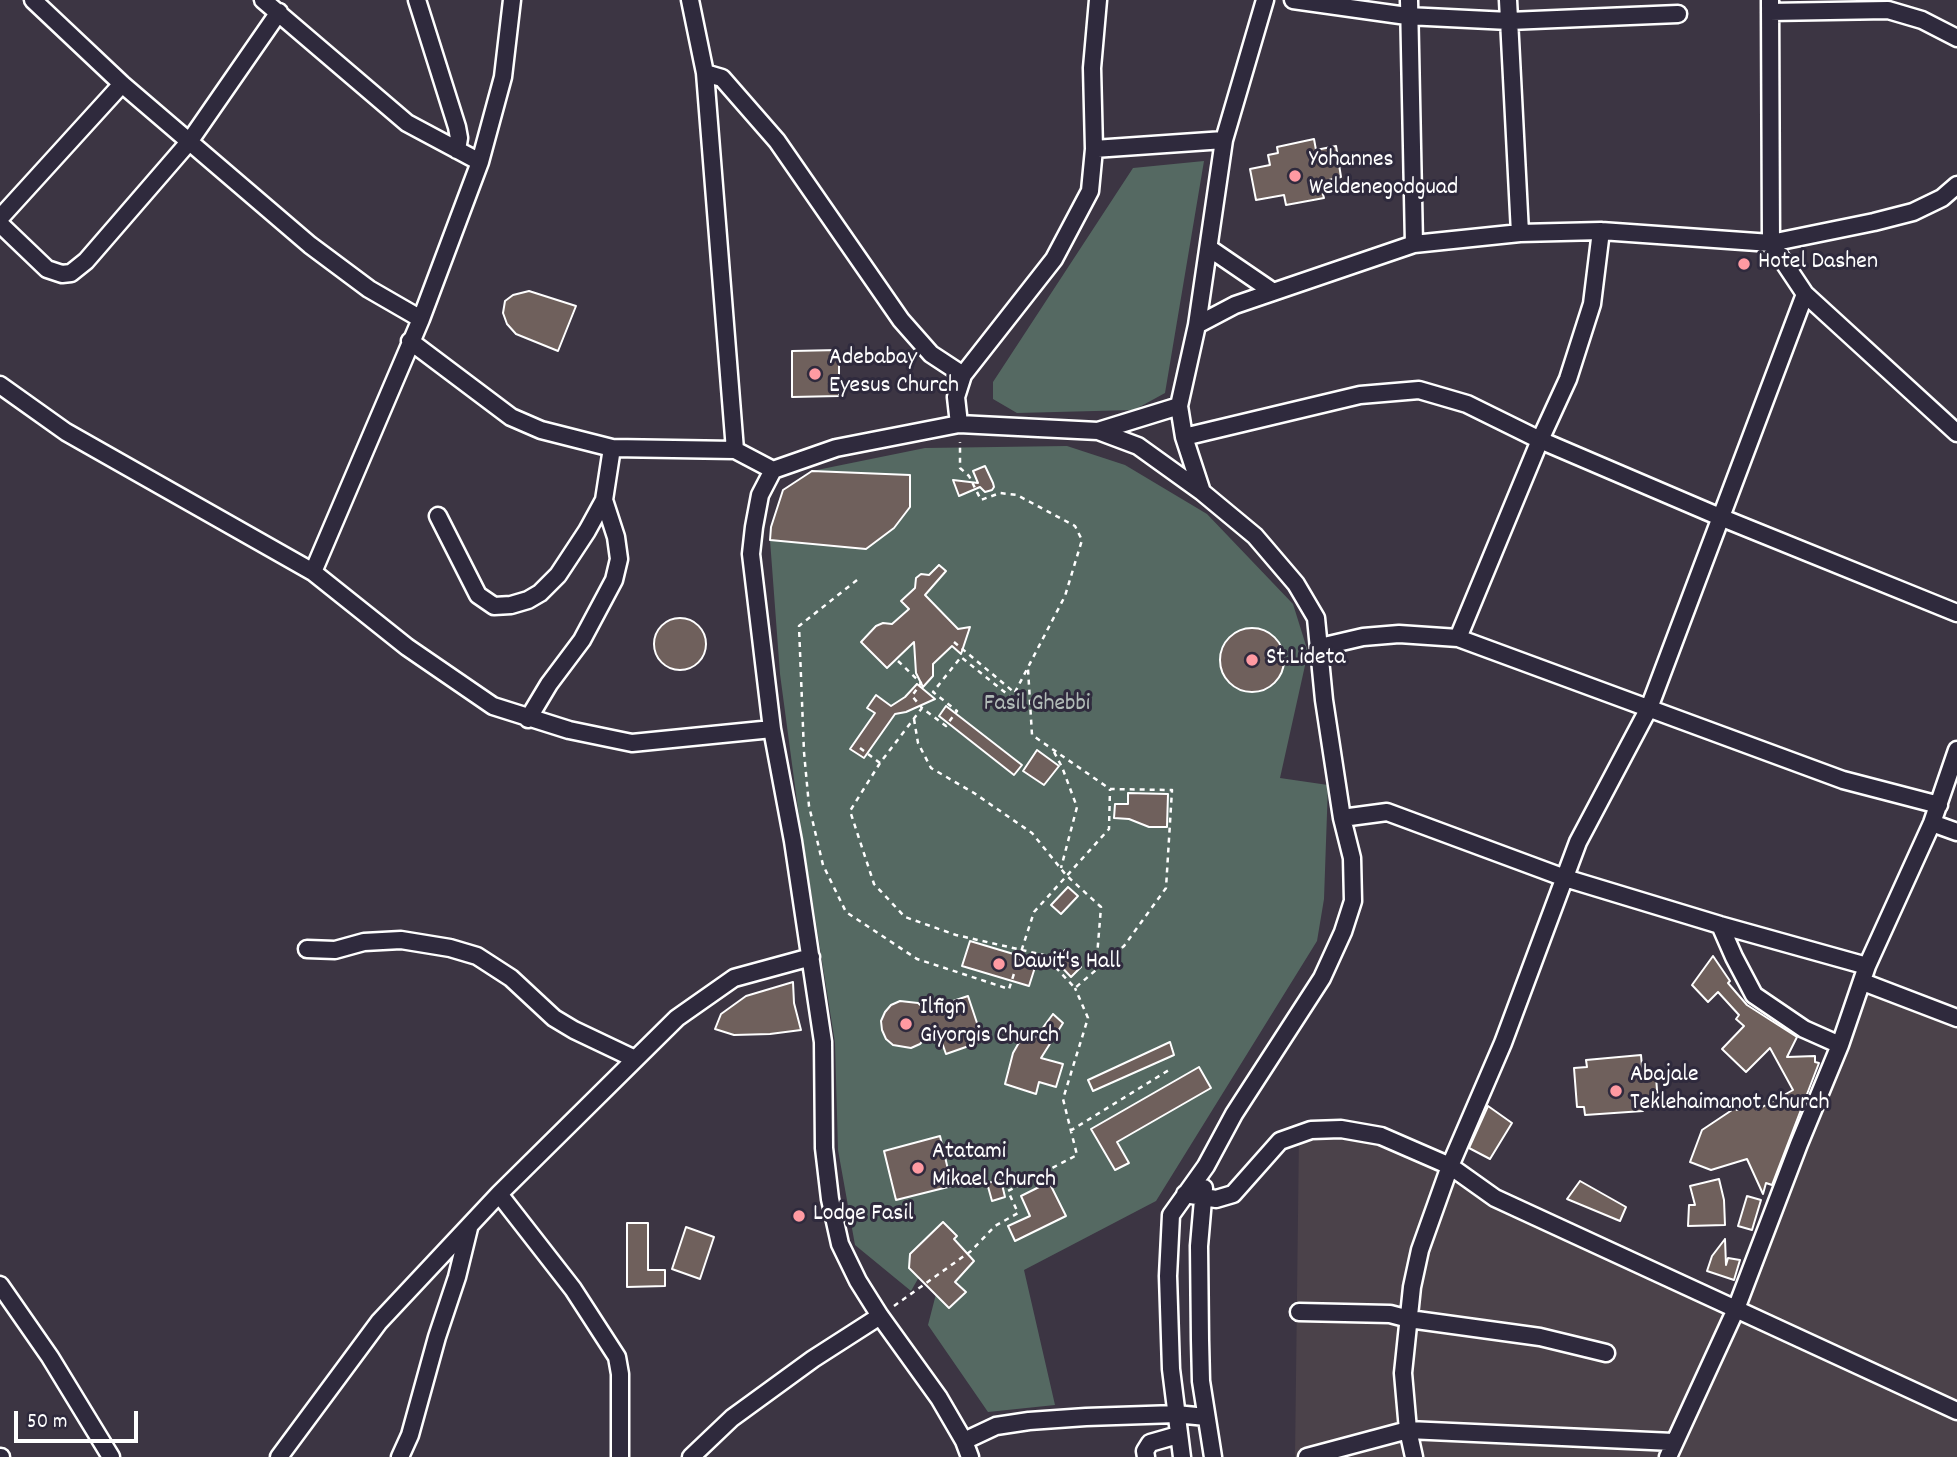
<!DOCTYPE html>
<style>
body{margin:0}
#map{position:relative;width:1957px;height:1457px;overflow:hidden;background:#3c3543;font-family:Dekko,sans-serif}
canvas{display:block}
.scale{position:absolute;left:14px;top:1411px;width:124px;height:32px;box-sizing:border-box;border:4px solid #fff;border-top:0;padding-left:9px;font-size:21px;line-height:24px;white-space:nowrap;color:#fff;-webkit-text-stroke:5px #2f2a3d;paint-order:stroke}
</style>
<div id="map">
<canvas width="1957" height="1457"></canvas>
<div class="scale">50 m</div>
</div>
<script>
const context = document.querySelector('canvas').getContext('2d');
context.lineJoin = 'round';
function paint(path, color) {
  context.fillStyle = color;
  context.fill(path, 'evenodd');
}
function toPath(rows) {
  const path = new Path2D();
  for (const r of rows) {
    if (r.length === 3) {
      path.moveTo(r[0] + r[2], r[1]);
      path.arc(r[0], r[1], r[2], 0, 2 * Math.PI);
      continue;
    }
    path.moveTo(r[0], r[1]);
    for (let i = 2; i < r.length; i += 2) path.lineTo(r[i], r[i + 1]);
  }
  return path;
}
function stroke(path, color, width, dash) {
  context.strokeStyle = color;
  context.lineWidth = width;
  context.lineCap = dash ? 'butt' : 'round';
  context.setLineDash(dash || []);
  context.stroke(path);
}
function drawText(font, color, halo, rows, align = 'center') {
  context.font = font + ' Dekko,sans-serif';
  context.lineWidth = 6;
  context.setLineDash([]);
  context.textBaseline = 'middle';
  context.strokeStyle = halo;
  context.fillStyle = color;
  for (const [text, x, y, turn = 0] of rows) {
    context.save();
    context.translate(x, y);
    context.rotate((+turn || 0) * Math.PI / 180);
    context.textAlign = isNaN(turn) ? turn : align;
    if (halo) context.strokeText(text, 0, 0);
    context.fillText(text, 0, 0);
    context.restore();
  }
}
paint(toPath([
 [1863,982,1957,1018,1957,1457,1295,1457,1299,1134,1381,1136,1495,1198,1735,1309]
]), '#4b424a');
paint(toPath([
 [1204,161,1165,393,1134,410,1017,413,993,399,993,382,1133,168],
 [1067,446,1125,465,1207,514,1293,604,1308,652,1280,778,1328,785,1324,899,1317,941,1156,1201,1024,1270,1055,1405,988,1412,928,1325,936,1294,919,1277,911,1291,855,1245,838,1150,835,1043,798,809,780,674,770,540,771,527,783,490,812,471,925,448]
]), '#556962');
const building = toPath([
 [1314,139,1316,150,1336,146,1341,177,1329,180,1331,190,1322,191,1324,198,1286,205,1284,195,1256,200,1250,169,1270,165,1268,155,1278,153,1277,147,1314,139],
 [529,291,576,306,558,351,516,334,507,324,503,313,505,301,513,295,529,291],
 [839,350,839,396,792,397,792,351,839,350],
 [985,466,993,483,994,487,992,490,985,492,980,487,959,496,953,480,978,483,973,471,985,466],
 [812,471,910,475,910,507,894,528,866,549,770,540,771,527,783,490,812,471],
 [939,565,946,571,925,595,958,629,970,627,961,654,952,646,933,664,933,676,923,687,916,673,914,642,887,668,861,642,876,626,883,623,892,624,909,609,901,601,915,588,916,578,921,574,929,575,939,565],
 [680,644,26],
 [1252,660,32],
 [917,684,935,699,906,712,895,714,864,758,850,749,875,713,867,708,876,695,891,706,905,697,917,684],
 [946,706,1022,765,1014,775,939,716,946,706],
 [1037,750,1059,766,1044,785,1023,771,1037,750],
 [1128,793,1168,794,1167,827,1149,827,1129,819,1114,818,1115,804,1128,804,1128,793],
 [1068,887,1078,896,1061,914,1051,905,1068,887],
 [970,941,1037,961,1029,986,962,966,970,941],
 [1065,950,1081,967,1071,977,1055,960,1065,950],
 [1713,956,1730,981,1728,983,1747,1005,1797,1037,1787,1057,1815,1056,1815,1062,1819,1063,1772,1185,1766,1183,1763,1194,1747,1159,1711,1170,1690,1162,1702,1130,1735,1108,1737,1110,1753,1103,1757,1110,1793,1090,1770,1048,1746,1072,1722,1049,1744,1026,1736,1019,1739,1015,1718,992,1708,1002,1692,985,1713,956],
 [793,982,794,1003,801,1030,770,1034,734,1035,715,1029,721,1014,746,996,793,982],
 [968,996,983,1041,946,1054,936,1026,920,1044,911,1048,893,1045,886,1039,882,1030,881,1021,885,1012,891,1005,900,1001,918,1003,926,1010,968,996],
 [1053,1014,1063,1023,1041,1058,1063,1064,1056,1087,1039,1082,1036,1094,1005,1084,1013,1053,1025,1032,1036,1037,1053,1014],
 [1170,1042,1174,1055,1093,1091,1088,1080,1170,1042],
 [1641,1055,1643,1078,1656,1077,1658,1103,1642,1104,1643,1111,1585,1115,1584,1107,1577,1107,1574,1068,1587,1067,1586,1060,1641,1055],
 [1199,1067,1211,1088,1117,1142,1129,1163,1115,1170,1091,1129,1199,1067],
 [1488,1106,1512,1123,1490,1159,1469,1148,1488,1106],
 [940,1136,952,1186,896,1200,884,1151,940,1136],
 [1719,1179,1724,1200,1725,1225,1688,1226,1689,1205,1695,1205,1690,1186,1719,1179],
 [1001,1180,1005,1197,992,1201,987,1183,1001,1180],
 [1580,1181,1626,1207,1620,1221,1567,1199,1580,1181],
 [1049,1182,1066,1216,1015,1241,1008,1226,1030,1216,1021,1196,1049,1182],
 [1747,1196,1761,1200,1752,1230,1738,1226,1747,1196],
 [943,1222,957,1236,954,1239,974,1261,955,1282,966,1292,949,1308,909,1268,910,1254,943,1222],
 [627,1223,648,1223,648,1270,665,1270,665,1286,627,1287,627,1223],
 [686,1227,714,1237,700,1279,672,1269,686,1227],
 [1725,1239,1726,1265,1728,1258,1740,1260,1734,1280,1707,1271,1712,1256,1725,1239]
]);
paint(building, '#6f605c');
stroke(building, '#fff', 2);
const minor = toPath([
 [33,0,122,84,310,245,369,289,421,319],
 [263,0,407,123,480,162],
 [417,0,457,127,459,138,457,150],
 [690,0,705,73,735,450],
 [1293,0,1407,16,1509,21,1678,14],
 [1409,0,1414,244],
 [1508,0,1520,233],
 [1770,0,1771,243,1805,294,1957,433],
 [1770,12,1888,10,1922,20,1957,38],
 [705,73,722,78,777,141,901,320,931,354,963,375],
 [1094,149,1224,140],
 [0,218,122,84],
 [0,224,47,269,62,274,71,273,86,261,189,142,279,12],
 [1209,248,1272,291],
 [1197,325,1235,305,1414,244,1520,233,1601,231,1771,243,1874,222,1913,212,1942,198,1957,185],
 [410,341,511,417,541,430,612,448,735,450,773,470],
 [0,385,66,432,313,572,407,647,493,706,569,730,632,743,772,729],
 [959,424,956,397,963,375,1054,259,1090,191,1094,149,1092,68,1098,0],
 [1098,431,1179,406],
 [1184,437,1360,395,1419,390,1467,404,1540,440,1720,517,1957,613],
 [1202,492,1184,437,1179,406,1197,325,1224,140,1265,0],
 [438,516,478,595,494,606,511,605,528,600,540,593,558,575,587,531,604,500,612,448],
 [313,572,421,319,480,162,503,77,512,0],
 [1458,638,1540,440,1568,379,1592,304,1601,231],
 [1320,647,1363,637,1399,634,1458,638,1843,780,1939,805],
 [528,719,549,684,582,640,614,580,619,559,616,537,604,500],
 [1342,818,1387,812,1565,878,1720,925,1867,966],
 [1932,823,1957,832],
 [1720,925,1734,957,1754,995,1804,1029,1840,1045],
 [307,949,335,950,364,942,401,940,450,948,477,956,511,978,554,1018,574,1030,635,1059],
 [1863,982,1957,1018],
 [1204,1188,1199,1246,1200,1340,1201,1381,1213,1457],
 [499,1194,573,1289,617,1357,620,1374,620,1457],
 [1185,1194,1216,1199,1233,1194,1280,1141,1311,1130,1341,1129,1381,1136,1450,1166,1495,1198,1957,1411],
 [0,1285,50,1357,111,1457],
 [1299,1312,1390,1314,1409,1319,1540,1337,1606,1353],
 [964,1441,996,1426,1029,1421,1086,1417,1176,1414,1206,1417],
 [0,1457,1,1457],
 [279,1457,379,1322,499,1194,677,1018,734,978,811,957],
 [400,1457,410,1435,437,1337,457,1277,469,1228],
 [691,1457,732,1418,813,1359,880,1316],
 [970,1457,964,1441,939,1398,880,1316,858,1281,840,1244,830,1199,824,1148,823,1042,793,841,772,729,751,554,754,527,760,495,773,470,836,448,959,424,1098,431,1138,446,1202,492,1255,536,1296,584,1316,618,1324,700,1342,818,1352,858,1353,901,1343,932,1322,978,1234,1114,1206,1166,1171,1215,1168,1276,1171,1369,1182,1457],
 [1146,1457,1145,1451,1150,1443,1178,1435],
 [1307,1457,1408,1430,1673,1442],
 [1414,1457,1408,1430,1403,1373,1412,1287,1420,1250,1450,1166,1503,1043,1578,842,1649,708,1805,294],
 [1668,1457,1736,1309,1799,1144,1840,1045,1867,966,1932,823,1957,750]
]);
stroke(minor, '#fff', 21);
stroke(toPath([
 [857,580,799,626,804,752,809,806,823,865,846,912,917,959,1009,989,1034,912,1109,829,1110,789],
 [954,642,1015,693],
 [898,661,921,683,912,696,922,708],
 [914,719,918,743,931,768,974,793,1032,833,1066,875,1101,907,1096,969],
 [860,748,880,763,922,708,946,726,957,711,933,692,961,657,1012,698,1065,596,1082,540,1075,526,1017,495,1000,493,981,500,969,476,960,468,960,442],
 [1054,752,1062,767,1077,807,1061,868],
 [880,763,850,811,874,884,905,917,956,935,1044,955,1075,988,1124,946,1166,888,1172,790,1110,789,1032,735,1028,669],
 [1070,1131,1169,1070],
 [894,1306,971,1251,995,1226,1018,1213,1008,1191,1077,1155,1063,1099,1088,1018,1075,988]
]), '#fff', 2.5, [5, 5]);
stroke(minor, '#2f2a3d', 16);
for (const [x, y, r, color] of [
 [1295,176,7,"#ff9aa2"],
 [1744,264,7,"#ff9aa2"],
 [815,374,7,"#ff9aa2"],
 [1252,660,7,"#ff9aa2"],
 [999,964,7,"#ff9aa2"],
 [906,1024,7,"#ff9aa2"],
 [1616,1091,7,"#ff9aa2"],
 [918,1168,7,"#ff9aa2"],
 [799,1216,7,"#ff9aa2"]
]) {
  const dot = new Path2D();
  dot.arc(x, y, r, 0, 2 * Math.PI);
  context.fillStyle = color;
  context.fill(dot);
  stroke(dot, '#2f2a3d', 2.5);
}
drawText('24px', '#fff', '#2f2a3d', [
 ["Yohannes",1309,162],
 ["Weldenegodguad",1309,190],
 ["Hotel Dashen",1758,264],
 ["Adebabay",829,360],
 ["Eyesus Church",829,388],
 ["St.Lideta",1266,660],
 ["Dawit's Hall",1013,964],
 ["Ilfign",920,1010],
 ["Giyorgis Church",920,1038],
 ["Abajale",1630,1077],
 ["Teklehaimanot Church",1630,1105],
 ["Atatami",932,1154],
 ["Mikael Church",932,1182],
 ["Lodge Fasil",813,1216]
], 'left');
drawText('24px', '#b2bcb8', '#2f2a3d', [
 ["Fasil Ghebbi",1037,706]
]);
</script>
